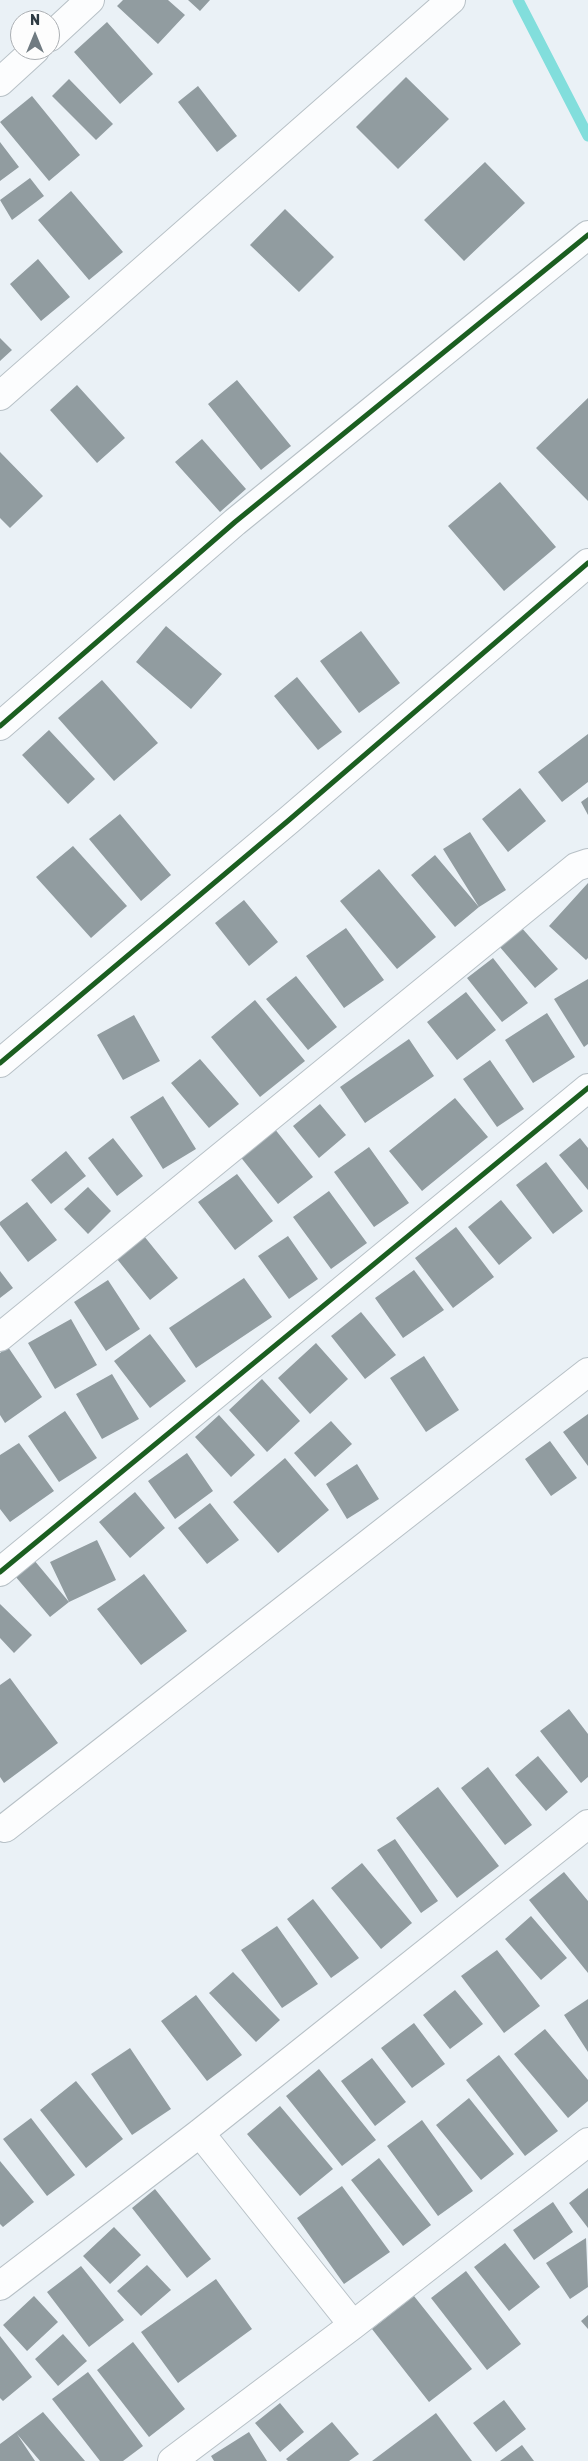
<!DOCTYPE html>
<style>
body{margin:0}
#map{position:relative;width:588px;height:2461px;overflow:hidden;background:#eaf1f6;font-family:Rubik,sans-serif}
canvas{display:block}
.north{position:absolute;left:10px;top:10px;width:50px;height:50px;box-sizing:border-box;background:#fdfdfd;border:1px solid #abafb3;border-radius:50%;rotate:0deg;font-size:14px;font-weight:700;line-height:20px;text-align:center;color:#2f3b43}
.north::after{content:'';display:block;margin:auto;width:18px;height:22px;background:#707b82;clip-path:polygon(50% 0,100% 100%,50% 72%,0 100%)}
</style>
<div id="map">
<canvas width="588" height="2461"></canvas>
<div class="north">N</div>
</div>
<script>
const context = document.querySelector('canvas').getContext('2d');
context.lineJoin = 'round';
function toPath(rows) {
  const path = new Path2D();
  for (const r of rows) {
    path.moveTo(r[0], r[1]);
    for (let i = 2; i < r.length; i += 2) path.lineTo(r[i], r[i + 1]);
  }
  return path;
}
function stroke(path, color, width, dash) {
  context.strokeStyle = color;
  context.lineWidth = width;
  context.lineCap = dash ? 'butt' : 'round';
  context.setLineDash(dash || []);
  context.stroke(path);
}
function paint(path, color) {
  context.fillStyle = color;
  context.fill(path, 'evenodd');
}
stroke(toPath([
 [518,0,588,136]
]), '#82dedc', 11);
paint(toPath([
 [123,0,168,0,185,15,158,44,117,6],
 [188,0,210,0,200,11],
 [107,22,153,74,120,104,74,52],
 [406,77,449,119,398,169,356,127],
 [69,79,113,124,96,140,52,96],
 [198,86,237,136,217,152,178,102],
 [32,96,80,155,49,181,0,122],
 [0,142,19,167,0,181],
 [485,162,525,203,464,261,424,220],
 [30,178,44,196,12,220,0,200],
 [71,191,123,252,89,280,38,220],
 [285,209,334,257,299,292,250,245],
 [38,259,70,297,41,321,10,284],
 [0,338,12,350,0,361],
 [237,380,291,446,261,470,208,404],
 [77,385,125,438,97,463,50,410],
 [588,398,588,501,536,448],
 [202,439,246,489,220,512,175,462],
 [0,452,43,496,10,528,0,518],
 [500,482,556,547,504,591,448,526],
 [166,626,222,674,191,709,136,662],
 [361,631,400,683,359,713,320,661],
 [297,677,342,732,318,750,274,696],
 [102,680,158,743,114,781,58,718],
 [49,730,95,779,68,804,22,755],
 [588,734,588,782,562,802,538,772],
 [520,788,546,821,508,852,482,819],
 [588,797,588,815,581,802],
 [120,814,171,875,141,901,89,839],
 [470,832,506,890,479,907,455,927,411,875,435,855,479,907,443,849],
 [73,846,127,906,91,938,36,877],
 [379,869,436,937,397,969,340,901],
 [588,883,588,958,586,960,549,926],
 [244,900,278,942,249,966,215,923],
 [521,927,558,969,535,988,499,946],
 [346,928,384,980,344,1008,306,956],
 [493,958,528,1003,502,1022,467,978],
 [296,976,337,1027,308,1050,266,999],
 [588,979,588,1044,584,1047,554,999],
 [466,992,496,1030,457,1060,427,1022],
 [255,1000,305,1061,260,1097,211,1037],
 [547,1013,575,1057,533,1083,505,1040],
 [134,1015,160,1061,123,1080,97,1035],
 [409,1039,434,1076,365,1123,340,1087],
 [200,1059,239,1104,209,1128,171,1083],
 [490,1060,524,1109,497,1127,463,1079],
 [163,1096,196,1149,163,1169,130,1117],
 [455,1098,488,1137,422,1191,389,1151],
 [320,1104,346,1135,319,1158,293,1126],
 [274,1128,313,1177,278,1204,239,1155],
 [113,1138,143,1176,117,1196,88,1158],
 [580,1138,588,1148,588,1190,559,1155],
 [369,1147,409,1203,374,1227,334,1172],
 [66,1151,86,1176,51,1204,31,1180],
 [546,1162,583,1211,553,1234,516,1185],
 [237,1174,273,1221,235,1250,198,1202],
 [88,1187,111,1211,88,1234,64,1209],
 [329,1191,367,1243,331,1269,293,1217],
 [501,1200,532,1238,499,1265,468,1227],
 [27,1202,57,1240,28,1262,0,1225,0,1222],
 [456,1227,494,1277,453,1308,415,1258],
 [144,1236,178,1278,150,1300,117,1259],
 [288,1236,318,1279,289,1299,258,1256],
 [414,1270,444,1310,403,1338,375,1298],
 [0,1271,13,1288,0,1298],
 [244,1278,272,1317,196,1368,169,1328],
 [108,1280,140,1329,106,1351,74,1302],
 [361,1312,396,1355,365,1379,331,1336],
 [71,1319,97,1365,55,1389,28,1343],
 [150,1334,186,1381,150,1408,114,1361],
 [316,1343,348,1379,310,1414,278,1378],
 [8,1347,42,1397,5,1423,0,1415,0,1353],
 [424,1356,459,1410,426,1432,390,1378],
 [112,1374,139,1419,102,1439,76,1394],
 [262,1379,300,1421,267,1452,229,1410],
 [65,1411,97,1458,59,1482,28,1436],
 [588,1414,588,1466,563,1432],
 [219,1415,255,1455,231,1477,195,1437],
 [331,1421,352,1444,315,1477,294,1453],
 [550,1441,577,1478,551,1496,525,1459],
 [19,1443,54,1491,10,1522,0,1509,0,1455],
 [187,1453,213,1491,175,1519,148,1481],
 [285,1458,329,1510,278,1553,233,1502],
 [357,1464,379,1499,347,1519,326,1484],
 [135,1492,165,1528,130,1558,99,1522],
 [210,1503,239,1540,207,1564,178,1528],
 [97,1540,116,1580,69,1602,50,1562],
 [34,1560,69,1602,50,1617,15,1576],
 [144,1574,187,1631,141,1665,97,1609],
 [0,1604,32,1635,14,1653,0,1638],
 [10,1678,58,1743,4,1783,0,1777,0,1685],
 [569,1709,588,1734,588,1777,581,1783,540,1731],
 [538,1756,568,1792,546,1811,515,1775],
 [488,1767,532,1825,505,1845,461,1788],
 [438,1787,499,1866,457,1898,396,1818],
 [395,1839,438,1901,421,1913,377,1850],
 [362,1863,412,1923,381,1949,331,1888],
 [564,1872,588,1901,588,1973,529,1900],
 [313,1899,359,1958,331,1978,287,1919],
 [531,1916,567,1958,541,1980,505,1939],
 [277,1926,318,1984,282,2008,241,1950],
 [497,1950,540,2006,504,2033,461,1976],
 [233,1972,280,2020,256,2042,209,1993],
 [455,1990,483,2024,450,2049,423,2015],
 [196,1995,242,2055,207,2081,161,2021],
 [588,1999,588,2052,564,2015],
 [414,2023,445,2064,412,2088,381,2048],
 [545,2029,588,2080,588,2101,568,2118,514,2054],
 [130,2048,171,2109,132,2135,91,2074],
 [499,2055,558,2131,525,2156,466,2080],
 [372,2058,406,2102,375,2126,341,2081],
 [319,2069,376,2140,342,2166,286,2096],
 [76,2081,123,2139,86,2168,40,2110],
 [469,2098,514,2154,481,2180,436,2125],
 [280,2106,333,2169,300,2196,247,2134],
 [31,2118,75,2175,47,2196,3,2139],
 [422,2120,473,2191,438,2216,387,2146],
 [379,2158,431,2225,403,2246,351,2180],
 [0,2161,34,2202,3,2227,0,2224],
 [342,2186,390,2252,344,2284,297,2218],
 [588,2188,588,2228,569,2203],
 [155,2189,211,2259,187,2278,132,2208],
 [553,2202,573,2232,534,2260,513,2230],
 [114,2227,141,2255,110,2284,83,2256],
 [586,2238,588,2287,570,2299,546,2263],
 [505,2243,540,2287,509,2311,474,2267],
 [147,2265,171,2290,141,2316,117,2291],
 [81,2266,124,2320,89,2347,47,2292],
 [466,2271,521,2344,487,2370,431,2298],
 [216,2279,252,2329,178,2383,141,2332],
 [34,2296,58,2322,27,2351,3,2325],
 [414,2296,472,2369,429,2402,372,2329],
 [588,2315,588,2329,581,2321],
 [63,2334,87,2361,58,2386,35,2359],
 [0,2336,32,2377,3,2401,0,2398],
 [133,2342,185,2409,149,2437,97,2370],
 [88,2372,143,2446,123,2461,100,2461,52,2399],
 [504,2400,526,2429,496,2452,473,2423],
 [280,2403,304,2432,280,2452,255,2423],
 [43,2412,85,2461,40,2461,17,2434,35,2461,0,2461,0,2444],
 [436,2413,472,2461,372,2461],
 [332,2422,359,2454,349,2461,288,2461,286,2459],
 [249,2432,267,2461,214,2461,211,2456],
 [522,2445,534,2461,500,2461]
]), '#919ca0');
const minor = toPath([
 [50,37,90,0],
 [0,82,35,50],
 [0,396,451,0],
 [0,726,235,522,588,235],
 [0,1063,289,820,588,563],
 [0,1337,576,867,588,863],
 [0,1572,588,1088],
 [5,1828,588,1372],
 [200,2133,353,2325],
 [0,2286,200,2133,588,1824],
 [172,2461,353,2325,588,2142]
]);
stroke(minor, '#b7c0c6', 30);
stroke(minor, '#fcfdfe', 28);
stroke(toPath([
 [0,726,235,522,588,235],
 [0,1063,289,820,588,563],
 [0,1572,588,1088]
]), '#1b5e20', 5);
</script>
